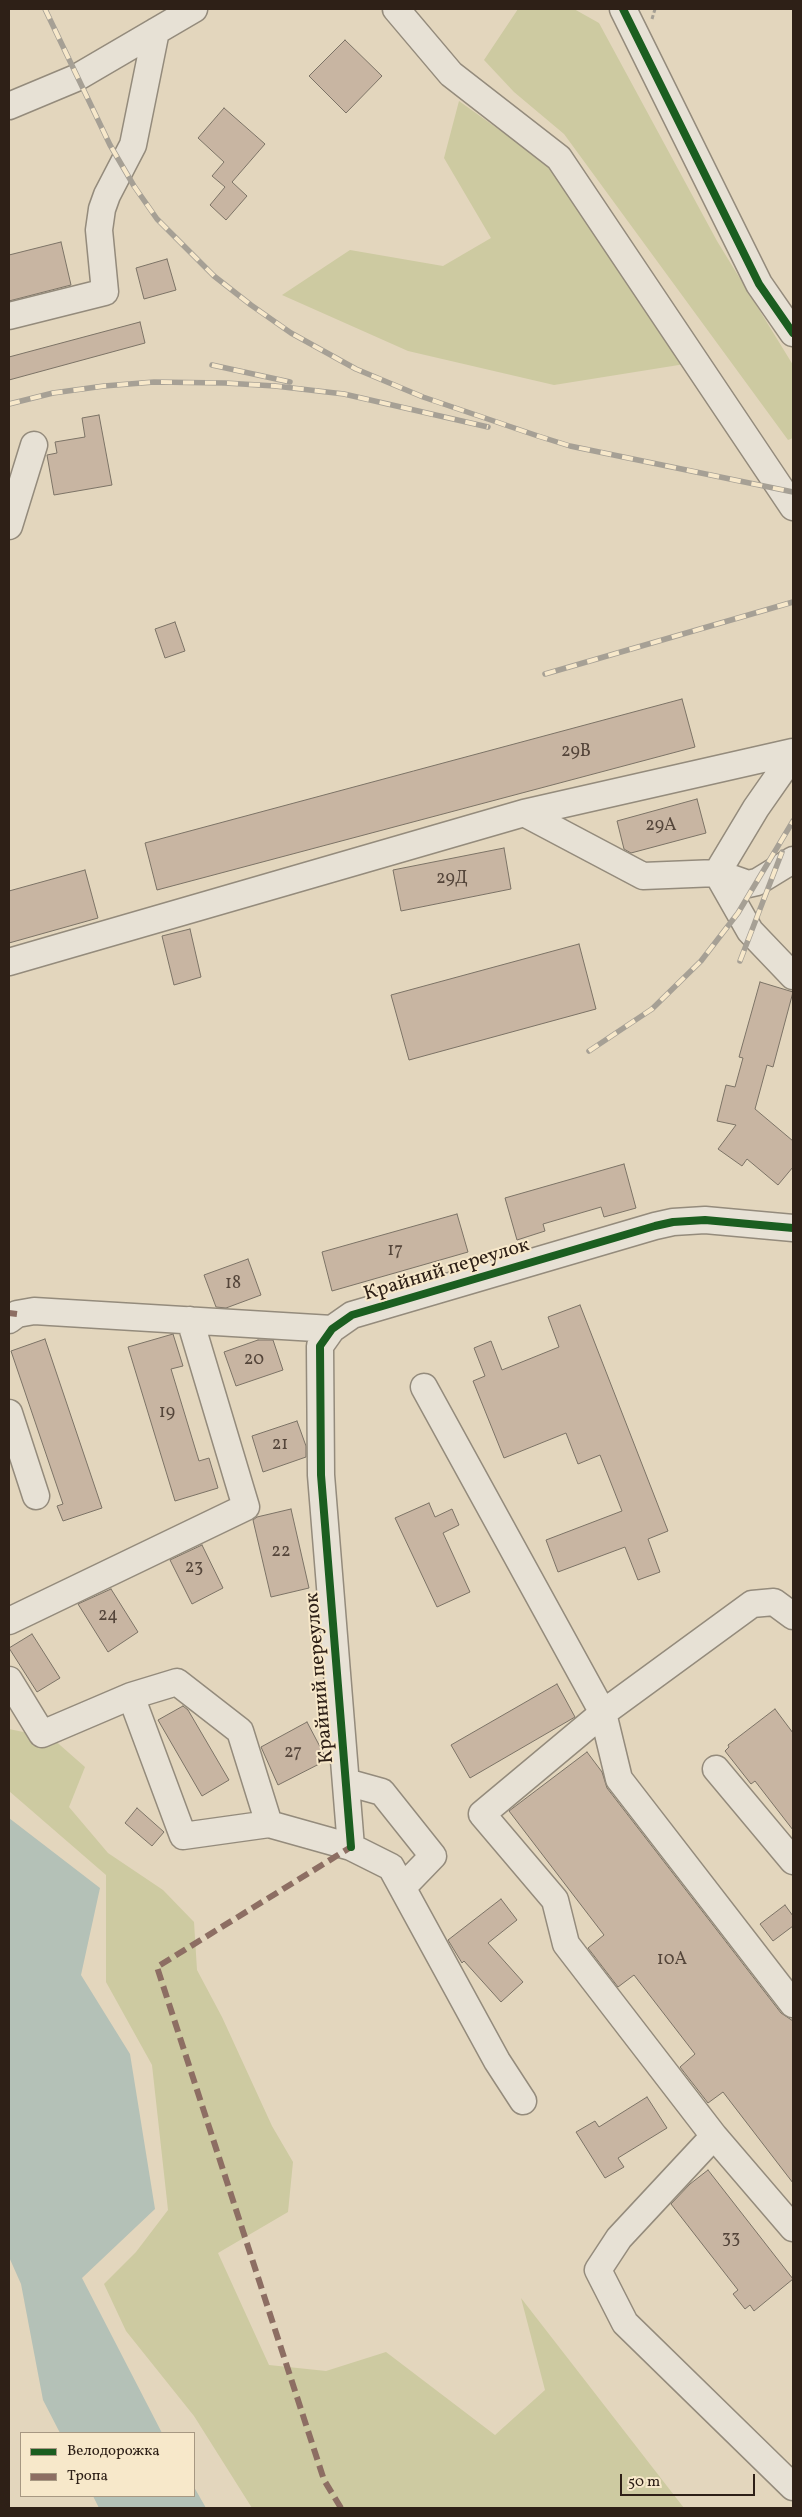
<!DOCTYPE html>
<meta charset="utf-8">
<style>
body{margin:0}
#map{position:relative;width:802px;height:2517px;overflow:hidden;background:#e3d6bd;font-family:Vollkorn,serif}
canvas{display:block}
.frame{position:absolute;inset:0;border:10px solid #2e2017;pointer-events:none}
.legend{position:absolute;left:20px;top:2432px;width:175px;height:65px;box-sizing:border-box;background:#f7e8ca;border:1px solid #a79882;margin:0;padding:6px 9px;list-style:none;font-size:15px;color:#2e2017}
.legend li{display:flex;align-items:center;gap:10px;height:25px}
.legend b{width:25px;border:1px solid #a79882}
.scale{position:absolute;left:620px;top:2474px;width:135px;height:22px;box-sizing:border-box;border:2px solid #2e2017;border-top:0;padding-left:6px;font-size:15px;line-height:18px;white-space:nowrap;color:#2e2017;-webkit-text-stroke:4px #f7e8ca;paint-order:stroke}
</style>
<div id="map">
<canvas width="802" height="2517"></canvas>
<div class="frame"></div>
<ul class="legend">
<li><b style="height:6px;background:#1b5e20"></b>Велодорожка</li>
<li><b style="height:6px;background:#8d6e63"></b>Тропа</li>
</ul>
<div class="scale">50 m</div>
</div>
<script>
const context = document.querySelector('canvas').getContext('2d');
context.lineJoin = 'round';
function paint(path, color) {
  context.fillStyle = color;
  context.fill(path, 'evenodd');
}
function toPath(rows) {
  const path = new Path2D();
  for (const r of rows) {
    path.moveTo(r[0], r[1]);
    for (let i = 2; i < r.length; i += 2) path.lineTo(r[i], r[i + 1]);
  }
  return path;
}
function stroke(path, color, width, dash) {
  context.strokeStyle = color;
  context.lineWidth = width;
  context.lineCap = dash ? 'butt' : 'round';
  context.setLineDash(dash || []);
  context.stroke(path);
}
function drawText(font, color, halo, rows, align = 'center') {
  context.font = font + ' Vollkorn,serif';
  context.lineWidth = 4;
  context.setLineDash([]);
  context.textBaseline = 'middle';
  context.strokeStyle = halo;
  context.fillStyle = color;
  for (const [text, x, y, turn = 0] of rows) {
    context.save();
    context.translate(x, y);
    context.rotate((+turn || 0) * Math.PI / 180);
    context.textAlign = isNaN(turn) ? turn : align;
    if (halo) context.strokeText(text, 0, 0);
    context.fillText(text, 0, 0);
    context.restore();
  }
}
paint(toPath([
 [518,9,574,9,599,23,717,241,793,365,793,438,788,440,564,134,514,92,484,60],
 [459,101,547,164,685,364,554,385,408,351,282,295,350,250,443,266,491,238,444,158],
 [9,1729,52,1738,85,1767,69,1807,108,1853,163,1890,194,1922,197,1970,222,2017,272,2126,293,2162,288,2212,218,2253,269,2365,326,2371,386,2352,495,2435,545,2390,521,2298,684,2508,252,2508,194,2416,126,2331,104,2284,136,2252,168,2210,152,2065,106,1982,106,1875,9,1791]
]), '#cdcaa1');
paint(toPath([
 [9,1818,100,1888,81,1975,130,2054,155,2209,82,2278,162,2433,60,2433,43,2400,21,2284,9,2257],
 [194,2487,206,2508,99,2508,93,2496,194,2496]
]), '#b4c1b7');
const building = toPath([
 [345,40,382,76,346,113,309,76,345,40],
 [224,108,265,144,232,182,247,196,226,220,210,205,225,187,212,176,224,162,198,138,224,108],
 [61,242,71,285,9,301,9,255,61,242],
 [167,259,176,290,144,299,136,268,167,259],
 [140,322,145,343,9,380,9,357,140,322],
 [99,415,112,485,54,495,47,455,57,453,55,442,85,437,82,418,99,415],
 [175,622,185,651,165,658,155,629,175,622],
 [682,699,695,747,157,890,145,843,682,699],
 [697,799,706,833,631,853,624,849,617,821,697,799],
 [504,848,511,889,401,911,393,870,504,848],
 [85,870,98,918,9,943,9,891,85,870],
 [190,929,201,977,174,985,162,936,190,929],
 [579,944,596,1009,409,1060,391,995,579,944],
 [760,982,793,992,773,1067,767,1065,755,1109,793,1141,793,1167,778,1185,747,1159,742,1166,718,1149,736,1125,717,1121,726,1085,735,1087,743,1058,739,1057,760,982],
 [624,1164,636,1208,604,1217,601,1207,543,1224,545,1231,517,1240,505,1198,624,1164],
 [457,1214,468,1252,332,1291,322,1252,457,1214],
 [248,1259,261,1295,226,1308,216,1307,204,1275,248,1259],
 [580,1305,668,1531,648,1539,660,1572,638,1580,625,1547,558,1572,546,1540,622,1511,600,1455,578,1464,566,1433,504,1458,473,1381,485,1376,474,1348,491,1341,502,1370,559,1347,548,1317,580,1305],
 [173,1334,183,1366,171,1369,199,1461,209,1458,218,1488,175,1501,128,1347,173,1334],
 [45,1339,102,1508,63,1521,57,1506,63,1504,11,1351,45,1339],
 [258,1340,273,1340,283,1370,236,1386,224,1352,258,1340],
 [297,1421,306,1446,306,1457,263,1472,252,1436,297,1421],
 [429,1503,435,1517,452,1509,459,1525,443,1533,470,1592,437,1607,395,1518,429,1503],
 [291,1509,309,1588,271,1597,253,1520,257,1517,291,1509],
 [202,1545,223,1588,192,1604,170,1560,202,1545],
 [111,1589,138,1632,108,1652,78,1604,111,1589],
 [32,1634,60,1678,37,1692,9,1648,32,1634],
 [557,1684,575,1717,470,1778,451,1745,557,1684],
 [183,1706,188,1710,229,1780,202,1796,158,1720,183,1706],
 [775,1709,793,1733,793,1830,755,1781,751,1784,725,1751,729,1747,728,1745,775,1709],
 [307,1722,327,1760,278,1785,261,1747,307,1722],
 [587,1752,602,1772,607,1788,781,2013,793,2021,793,2183,723,2092,708,2103,680,2067,695,2054,634,1975,618,1987,588,1948,604,1935,509,1811,587,1752],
 [137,1808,164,1832,152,1846,125,1823,137,1808],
 [501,1899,517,1920,488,1943,523,1982,501,2002,464,1961,462,1963,448,1940,501,1899],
 [785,1905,793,1916,793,1926,773,1941,760,1924,785,1905],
 [647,2097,667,2128,618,2158,624,2167,605,2178,576,2132,595,2121,599,2127,647,2097],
 [708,2170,793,2279,754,2311,750,2305,745,2309,733,2294,738,2290,671,2204,690,2184,708,2170]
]);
paint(building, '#c8b5a2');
stroke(building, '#7c7366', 1);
const minor = toPath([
 [396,9,451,74,559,158,793,507],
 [623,9,759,284,793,333],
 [9,106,76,78,194,9],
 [9,316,105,292,99,230,102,209,107,195,133,145,156,31],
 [9,526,34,445],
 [793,755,756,808,717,873,750,931,793,976],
 [524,813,643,876,717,873,748,884,757,882,793,860],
 [9,962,524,813,793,752],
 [9,1320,17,1314,34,1311,332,1329],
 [424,1387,603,1713,752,1604,774,1602,793,1616],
 [9,1413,36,1496],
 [9,1621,246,1507,190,1320],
 [9,1680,42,1734,131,1696,177,1682,240,1731,269,1824,351,1847,391,1867,497,2061,523,2101],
 [131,1696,183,1836,269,1824],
 [716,1769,793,1861],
 [346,1782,382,1792,433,1856,403,1887],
 [351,1847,321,1475,320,1346,332,1329,352,1315,655,1226,673,1222,705,1220,793,1228],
 [793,2004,619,1779,603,1713,482,1814,555,1900,566,1944,714,2136,619,2238,598,2270,625,2323,793,2487],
 [714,2136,793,2228]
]);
stroke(minor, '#948b7c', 29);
stroke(toPath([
 [652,19,655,9]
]), '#a6a095', 3, [4, 2.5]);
stroke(minor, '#e7e1d5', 26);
const rail = toPath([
 [45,9,110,145,134,186,157,219,214,276,251,305,291,333,356,369,423,397,538,436,570,446,793,492],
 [212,365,290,382],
 [9,404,53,393,104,386,154,382,225,383,275,386,344,394,488,427],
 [545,674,793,602],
 [740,961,782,852],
 [589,1051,652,1009,701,961,738,913,793,821]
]);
stroke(rail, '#a6a095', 5.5);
stroke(rail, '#f7e8ca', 4, [11]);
stroke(toPath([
 [9,1313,17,1314],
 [341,2508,324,2480,157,1967,351,1847]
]), '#8d6e63', 6, [12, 6]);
stroke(toPath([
 [623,9,759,284,793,333],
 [351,1847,321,1475,320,1346,332,1329,352,1315,655,1226,673,1222,705,1220,793,1228]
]), '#1b5e20', 8);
drawText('18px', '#54453a', null, [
 ["29В",576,753],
 ["29А",661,827],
 ["29Д",452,880],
 ["17",395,1252],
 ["18",233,1285],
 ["20",254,1361],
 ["19",167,1414],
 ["21",280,1446],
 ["22",281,1553],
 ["23",194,1569],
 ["24",108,1617],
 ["27",293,1754],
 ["10А",672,1961],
 ["33",731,2240]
]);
drawText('20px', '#2e2017', '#f7e8ca', [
 ["Крайний переулок",447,1271,-17],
 ["Крайний переулок",321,1678,-95]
]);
</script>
